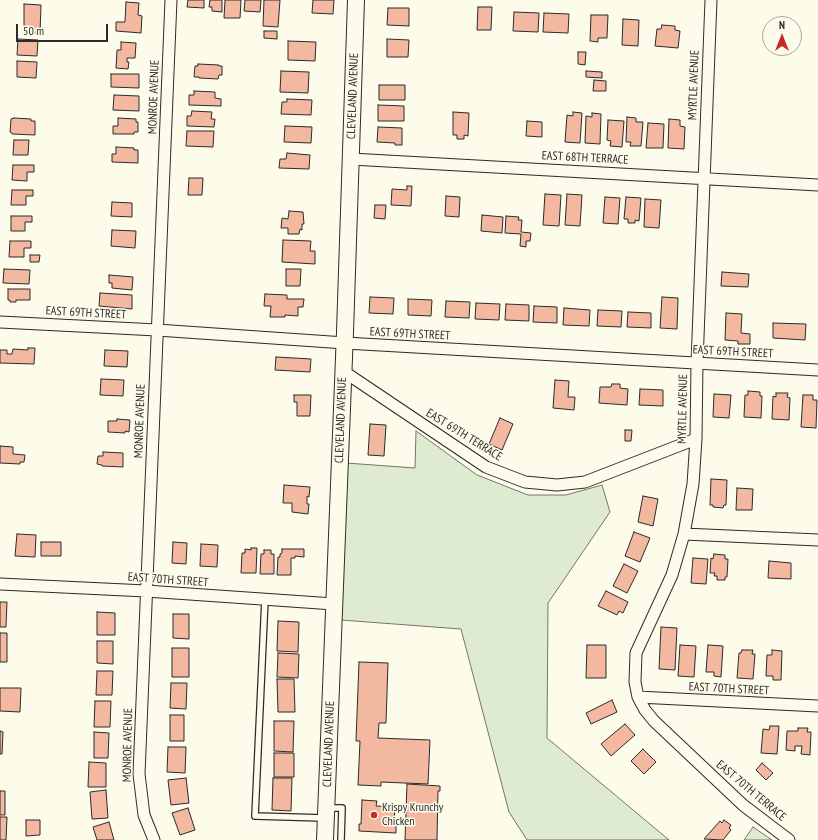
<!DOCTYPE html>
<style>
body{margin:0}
#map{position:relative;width:818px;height:840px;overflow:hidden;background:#fdfbea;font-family:"PT Sans Narrow",sans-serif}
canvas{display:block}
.north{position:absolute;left:762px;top:16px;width:40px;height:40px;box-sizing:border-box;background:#fdfbea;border:1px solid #a9a89e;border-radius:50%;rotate:0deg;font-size:11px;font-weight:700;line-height:16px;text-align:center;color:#2b2b2b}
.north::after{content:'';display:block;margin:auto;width:14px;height:18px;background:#c62828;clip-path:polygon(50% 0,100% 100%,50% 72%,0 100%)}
.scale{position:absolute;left:16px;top:24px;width:92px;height:18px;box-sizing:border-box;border:2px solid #2b2b2b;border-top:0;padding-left:5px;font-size:12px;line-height:14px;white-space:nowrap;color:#2b2b2b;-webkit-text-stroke:3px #fdfbea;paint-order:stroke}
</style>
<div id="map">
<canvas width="818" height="840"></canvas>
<div class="north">N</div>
<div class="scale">50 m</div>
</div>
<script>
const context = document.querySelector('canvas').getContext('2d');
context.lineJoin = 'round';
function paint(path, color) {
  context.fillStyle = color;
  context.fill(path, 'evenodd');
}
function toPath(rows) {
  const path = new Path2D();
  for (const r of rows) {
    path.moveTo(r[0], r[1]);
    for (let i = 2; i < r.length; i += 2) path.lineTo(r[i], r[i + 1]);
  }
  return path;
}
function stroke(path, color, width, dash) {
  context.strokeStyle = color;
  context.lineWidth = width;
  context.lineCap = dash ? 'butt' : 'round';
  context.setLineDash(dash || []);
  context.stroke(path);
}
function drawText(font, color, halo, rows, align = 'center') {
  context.font = font + ' "PT Sans Narrow",sans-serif';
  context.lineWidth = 3;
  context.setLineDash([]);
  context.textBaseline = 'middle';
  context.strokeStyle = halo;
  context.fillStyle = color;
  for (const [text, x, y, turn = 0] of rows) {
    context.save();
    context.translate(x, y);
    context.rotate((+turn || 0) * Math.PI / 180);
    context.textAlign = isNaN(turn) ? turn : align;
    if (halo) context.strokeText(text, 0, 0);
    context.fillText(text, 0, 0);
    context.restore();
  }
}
const green = toPath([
 [416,431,477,475,528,495,566,495,602,485,610,512,548,603,547,738,669,840,527,840,509,812,461,629,341,620,346,463,415,468,416,431],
 [753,827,772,840,744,840,753,827]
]);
paint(green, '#deebd1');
stroke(green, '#74746e', 1);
const building = toPath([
 [188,0,204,0,204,8,187,7,188,0],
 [210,0,222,0,222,12,212,11,212,7,209,7,210,0],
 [225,0,241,0,240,18,224,18,225,0],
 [245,0,261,0,260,12,244,11,245,0],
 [264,0,280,0,278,27,263,26,264,0],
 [313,0,334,0,333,14,312,13,313,0],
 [126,2,139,3,138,15,142,16,141,33,116,31,116,22,125,22,126,2],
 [24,4,41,5,40,33,24,33,24,4],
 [478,7,492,7,491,30,477,30,478,7],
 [388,8,409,8,409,26,387,25,388,8],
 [514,12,539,13,538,32,513,31,514,12],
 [544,13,569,14,568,33,543,32,544,13],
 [591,15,608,15,607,38,598,38,598,42,590,41,591,15],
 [623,19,639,20,638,46,622,45,623,19],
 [662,25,675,26,675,30,680,31,678,48,655,46,657,29,661,29,662,25],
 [264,31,277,31,277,39,264,38,264,31],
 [18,39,38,40,37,56,17,55,18,39],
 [387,39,409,40,408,57,387,57,387,39],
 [288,41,316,42,315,61,288,60,288,41],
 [121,42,136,43,135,58,127,58,127,62,129,62,128,69,116,68,117,50,121,50,121,42],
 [578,52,586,52,585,65,578,64,578,52],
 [17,61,37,62,36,78,17,77,17,61],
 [198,64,219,65,219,66,222,66,222,75,219,75,218,79,199,78,199,77,194,77,195,66,198,66,198,64],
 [281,71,309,72,308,93,280,92,281,71],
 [586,71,602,72,602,78,586,77,586,71],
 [111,74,139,74,139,88,111,87,111,74],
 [594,80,606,81,606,91,593,91,594,80],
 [379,85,405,85,405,100,379,100,379,85],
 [194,91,215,92,215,98,221,99,221,106,189,105,189,95,194,95,194,91],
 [114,95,139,96,139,111,113,110,114,95],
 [287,99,312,100,311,115,281,114,282,102,287,102,287,99],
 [378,105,404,106,404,121,378,121,378,105],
 [192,111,212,112,211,119,215,119,214,127,187,126,187,116,191,116,192,111],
 [453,112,469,113,468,136,464,135,464,139,457,139,457,135,453,135,453,112],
 [573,112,582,113,580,143,565,142,567,115,573,116,573,112],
 [592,113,601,114,600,144,585,143,586,116,592,117,592,113],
 [627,117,636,118,636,122,643,122,641,146,630,146,631,142,626,142,627,117],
 [14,118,31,119,31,121,35,121,35,135,12,134,12,133,10,132,11,119,14,118],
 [118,118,136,119,136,122,138,122,138,132,134,132,134,134,113,134,113,126,118,126,118,118],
 [669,119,680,120,680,126,685,127,684,149,668,148,669,119],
 [608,120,624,121,622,147,610,146,611,141,607,140,608,120],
 [527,121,542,122,542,137,526,136,527,121],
 [648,123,664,124,663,148,646,148,648,123],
 [285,126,312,127,311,143,284,142,285,126],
 [378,127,402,128,402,145,395,145,395,143,377,142,378,127],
 [187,131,214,131,213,147,186,146,187,131],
 [14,140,29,140,28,155,13,155,14,140],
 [116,147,134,148,134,150,138,150,138,163,112,162,112,154,116,154,116,147],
 [287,153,310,155,309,169,279,168,280,159,286,159,287,153],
 [13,165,34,165,34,172,27,172,27,181,12,180,13,165],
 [189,178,203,178,202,195,188,195,189,178],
 [407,186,412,186,411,206,391,205,392,189,407,190,407,186],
 [12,190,33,190,33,196,26,196,26,205,11,205,12,190],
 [545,194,561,195,559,226,543,225,545,194],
 [567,194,582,195,580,226,565,225,567,194],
 [446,196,460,197,459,217,445,216,446,196],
 [605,197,620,198,618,224,603,223,605,197],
 [626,197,641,198,639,221,635,220,635,223,628,223,628,219,624,219,626,197],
 [645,199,661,200,659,228,644,227,645,199],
 [112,202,132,203,132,217,111,216,112,202],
 [375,205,386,205,385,219,374,218,375,205],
 [289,211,303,212,304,224,302,224,302,230,300,229,299,234,288,234,288,228,281,228,282,218,288,219,289,211],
 [482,215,503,217,502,233,481,231,482,215],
 [11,216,32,216,32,222,25,222,25,231,11,231,11,216],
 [506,216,519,217,518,220,522,220,521,232,531,233,530,241,526,241,526,247,520,246,521,234,505,233,506,216],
 [112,230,136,231,135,248,111,246,112,230],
 [283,240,311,241,310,251,315,251,315,264,282,262,283,240],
 [10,241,31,241,31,248,24,248,24,257,9,257,10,241],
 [30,255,40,255,39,262,30,262,30,255],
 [4,269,30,270,29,284,3,283,4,269],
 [286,269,301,269,300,286,286,286,286,269],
 [722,272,749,274,748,287,721,286,722,272],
 [109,275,133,277,132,290,112,288,112,283,109,283,109,275],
 [8,289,30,289,30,300,16,300,16,302,10,302,10,300,8,300,8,289],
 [100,293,132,295,132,309,99,306,100,293],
 [265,294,287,295,287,299,304,299,303,307,298,307,298,316,285,315,285,317,270,317,271,306,264,306,265,294],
 [370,297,394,298,393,314,369,313,370,297],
 [662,297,678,298,677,329,660,328,662,297],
 [408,299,432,300,431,316,408,315,408,299],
 [446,301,470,302,469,318,445,317,446,301],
 [476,303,500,304,499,320,475,319,476,303],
 [506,304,529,305,529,321,505,320,506,304],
 [534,306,557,307,557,323,533,322,534,306],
 [564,308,590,310,589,326,563,325,564,308],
 [598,310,622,311,621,327,597,326,598,310],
 [628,312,651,313,651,328,627,327,628,312],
 [726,313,742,314,741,333,750,334,750,344,738,344,738,341,725,340,726,313],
 [773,323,806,324,805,340,773,338,773,323],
 [28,348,35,348,34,364,0,363,0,350,7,350,7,354,12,354,13,349,28,350,28,348],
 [105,350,128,351,127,367,104,366,105,350],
 [276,357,311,359,310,372,275,370,276,357],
 [101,379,124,380,123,396,100,395,101,379],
 [555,380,569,381,568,397,575,397,574,410,553,408,555,380],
 [612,384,620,384,620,388,628,389,627,405,599,403,600,387,611,387,612,384],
 [640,389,663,390,663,406,639,405,640,389],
 [748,391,760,392,760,396,762,396,761,418,744,417,745,395,748,395,748,391],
 [776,393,788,393,787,397,790,398,789,420,772,419,773,396,776,397,776,393],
 [714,394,731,395,729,418,713,417,714,394],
 [294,395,311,395,310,416,297,416,297,402,294,402,294,395],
 [803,395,813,395,813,400,817,400,816,428,801,427,803,395],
 [500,418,513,424,502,450,489,444,500,418],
 [117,419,130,420,129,432,125,431,125,433,108,432,108,421,117,421,117,419],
 [370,424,386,425,384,456,368,455,370,424],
 [625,430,632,430,631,441,625,441,625,430],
 [0,446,13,447,13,454,25,455,24,462,20,462,20,464,0,463,0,446],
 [103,452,123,453,123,467,102,466,102,465,97,464,98,456,103,456,103,452],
 [711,479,727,480,726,505,724,505,723,508,713,507,713,505,710,505,711,479],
 [284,485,310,487,309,497,307,496,307,504,309,504,308,514,292,512,292,503,283,503,284,485],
 [737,488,753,489,752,510,736,510,737,488],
 [643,496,658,499,653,526,638,522,643,496],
 [634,532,650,538,640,562,625,556,634,532],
 [17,534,36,535,35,557,15,556,17,534],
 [41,542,61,542,61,556,41,556,41,542],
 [173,542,187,543,186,564,172,563,173,542],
 [201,544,218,545,217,567,200,566,201,544],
 [251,548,257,548,256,573,241,573,242,553,245,553,245,549,251,550,251,548],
 [282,549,304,549,304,557,295,556,295,558,291,558,291,575,277,575,278,557,280,557,280,554,282,553,282,549],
 [264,550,271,550,271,554,274,554,274,574,260,574,261,554,264,554,264,550],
 [714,554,725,555,725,559,728,559,727,577,725,577,725,580,717,580,717,576,714,576,715,573,710,573,711,558,713,559,714,554],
 [693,558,708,559,706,584,691,583,693,558],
 [769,561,791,563,791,579,768,578,769,561],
 [624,564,638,571,627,593,613,586,624,564],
 [606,591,628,602,623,613,619,611,617,615,598,606,606,591],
 [0,602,7,602,6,627,0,627,0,602],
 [97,612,115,613,115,635,97,635,97,612],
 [173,614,189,614,189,639,173,638,173,614],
 [278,621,299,622,298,652,277,651,278,621],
 [661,627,677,628,675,670,659,669,661,627],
 [0,633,7,633,7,662,0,662,0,633],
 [97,641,113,641,113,664,97,663,97,641],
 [587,645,606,645,606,678,586,678,587,645],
 [680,645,696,646,694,677,678,676,680,645],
 [708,645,723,646,721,677,714,676,714,672,706,672,708,645],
 [172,648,189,648,189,677,172,677,172,648],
 [742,650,753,650,752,654,755,654,753,679,737,678,739,653,741,653,742,650],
 [772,650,782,651,781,680,773,680,773,676,766,676,767,655,772,655,772,650],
 [278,653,299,654,298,678,277,677,278,653],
 [359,662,388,663,386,723,379,723,378,738,430,740,428,784,381,782,381,786,358,785,360,741,356,741,359,662],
 [97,671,113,671,112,695,96,695,97,671],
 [277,679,294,679,295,712,278,712,277,679],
 [171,683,187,683,186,709,170,708,171,683],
 [0,688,21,688,20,712,0,711,0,688],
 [612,700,617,712,591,724,586,713,612,700],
 [95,701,111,701,110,727,94,727,95,701],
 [170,715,184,715,184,741,170,741,170,715],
 [274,721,294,721,293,752,274,751,274,721],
 [625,724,635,735,611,756,601,744,625,724],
 [770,726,779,726,777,754,761,753,763,729,769,730,770,726],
 [798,728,808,728,807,732,811,732,810,755,801,754,802,746,795,746,795,751,786,750,787,731,798,731,798,728],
 [0,731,3,732,2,754,0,754,0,731],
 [94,732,109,733,108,758,94,758,94,732],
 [168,747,186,747,185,773,167,772,168,747],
 [643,749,656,762,644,774,631,761,643,749],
 [274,753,294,753,294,777,274,777,274,753],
 [89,762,106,763,106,787,88,787,89,762],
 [762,763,773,773,766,780,756,770,762,763],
 [186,778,189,803,171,805,168,780,186,778],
 [273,778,292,778,291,811,272,810,273,778],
 [407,784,440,786,440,791,438,791,437,840,405,840,407,784],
 [106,790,108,818,92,819,90,792,106,790],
 [0,791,5,791,5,815,0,815,0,791],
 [362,800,377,801,376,806,395,807,394,825,396,825,396,833,359,831,359,824,361,824,362,800],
 [188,808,195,830,180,835,172,813,188,808],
 [0,817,7,817,6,840,0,840,0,817],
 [26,820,40,820,40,835,26,836,26,820],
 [724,820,731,825,729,828,731,830,723,840,704,839,720,821,722,823,724,820],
 [109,822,114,840,97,840,93,827,109,822]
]);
paint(building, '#f2b8a0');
stroke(building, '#2b2b2b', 1);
const lane = toPath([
 [265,599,255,816,324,818],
 [327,808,342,808,341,840]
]);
const street = toPath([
 [711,0,697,363,696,439,693,484,684,534,672,575,636,653,635,682,638,697,645,710,654,721,743,805,789,840],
 [351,159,818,185],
 [0,322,157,330,345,343,818,370],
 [343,371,486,467,525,482,557,485,585,482,696,439],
 [684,534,818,540],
 [0,584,146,591,334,604],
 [638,697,818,706],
 [154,840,144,815,139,774,171,0]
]);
const secondary = toPath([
 [325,840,345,332,356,0]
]);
stroke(lane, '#2b2b2b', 8);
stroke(street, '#2b2b2b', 13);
stroke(secondary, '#2b2b2b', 18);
stroke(lane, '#fdfbea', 5.5);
stroke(street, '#fdfbea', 11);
stroke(secondary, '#fdfbea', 16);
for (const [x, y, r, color] of [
 [374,815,4,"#c62828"]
]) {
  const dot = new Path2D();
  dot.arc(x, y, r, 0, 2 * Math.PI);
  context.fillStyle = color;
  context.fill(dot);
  stroke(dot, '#fdfbea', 1.5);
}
drawText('12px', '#2b2b2b', '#fdfbea', [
 ["MYRTLE AVENUE",694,85,-88],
 ["CLEVELAND AVENUE",353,96,-88],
 ["MONROE AVENUE",154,97,-88],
 ["EAST 68TH TERRACE",585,158,3],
 ["EAST 69TH STREET",86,313,3],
 ["EAST 69TH STREET",410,334,3],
 ["EAST 69TH STREET",733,352,3],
 ["MYRTLE AVENUE",683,409,-89],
 ["CLEVELAND AVENUE",341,420,-88],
 ["MONROE AVENUE",140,421,-88],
 ["EAST 69TH TERRACE",464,435,32],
 ["EAST 70TH STREET",168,580,4],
 ["EAST 70TH STREET",729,689,3],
 ["CLEVELAND AVENUE",329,744,-88],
 ["MONROE AVENUE",128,745,-89],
 ["EAST 70TH TERRACE",751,791,40]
]);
drawText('12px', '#2b2b2b', '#fdfbea', [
 ["Krispy Krunchy",382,808],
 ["Chicken",382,822]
], 'left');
</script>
